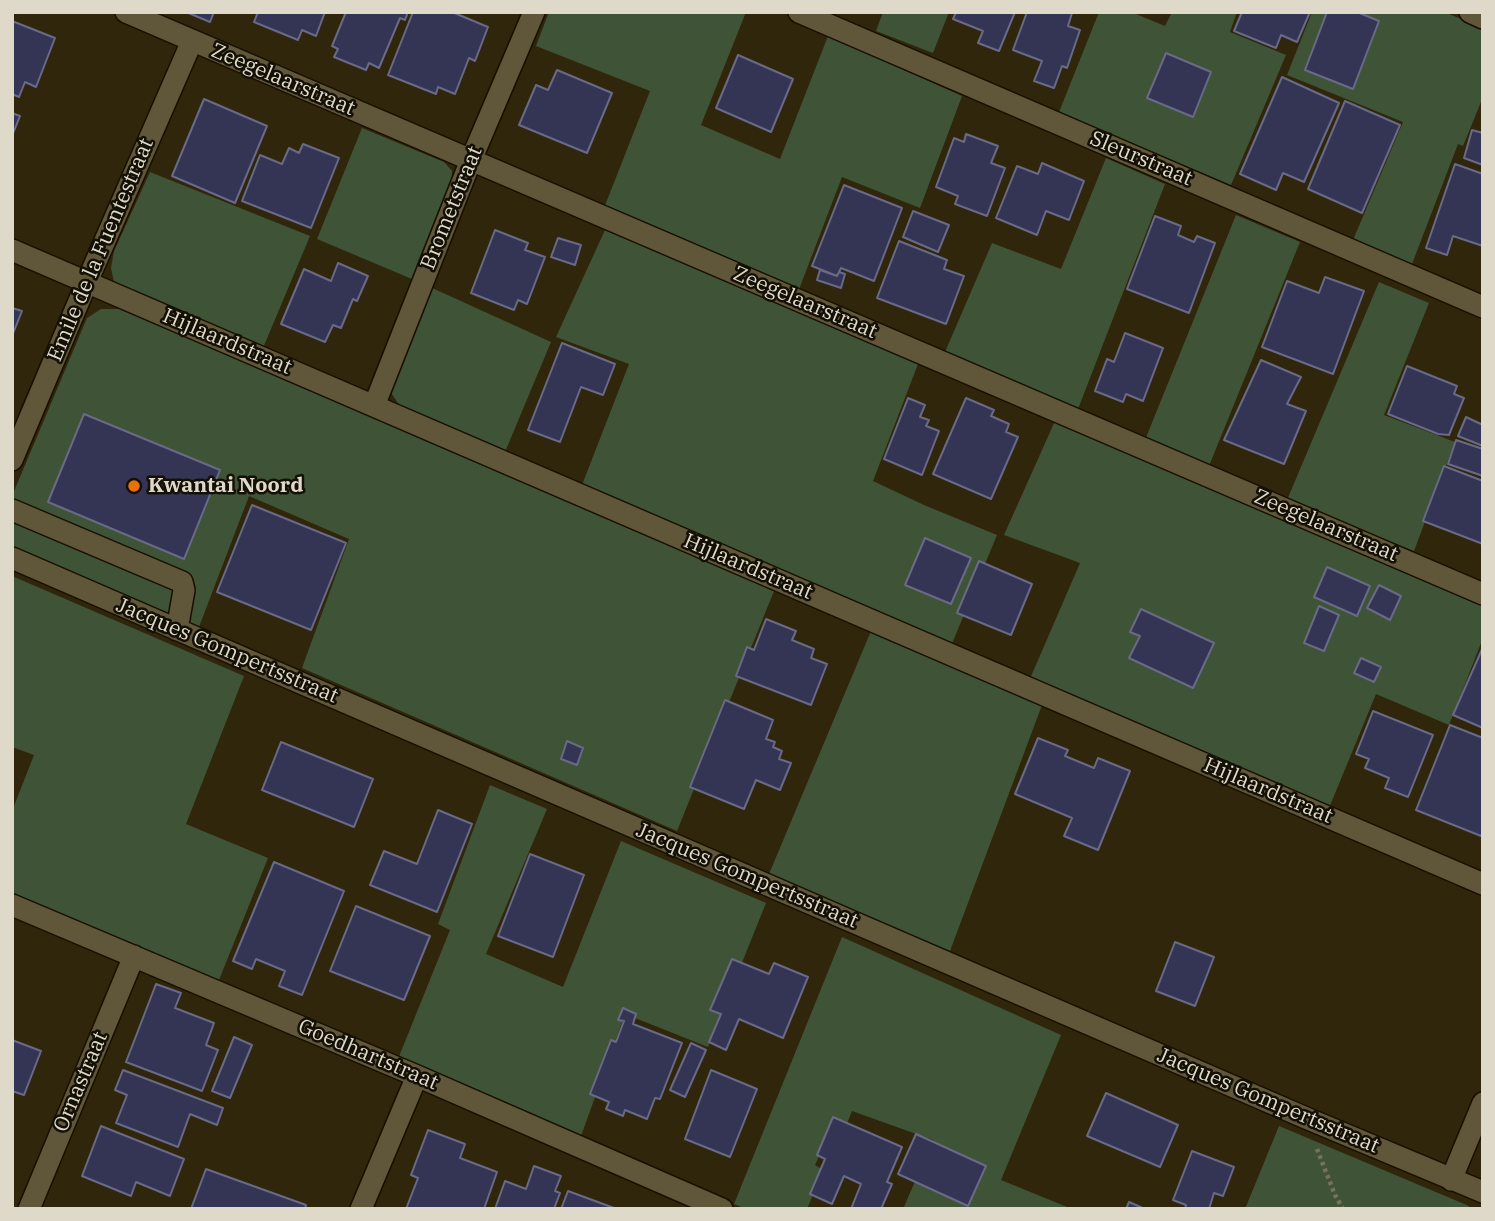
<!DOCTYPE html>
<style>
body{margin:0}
#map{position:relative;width:1495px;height:1221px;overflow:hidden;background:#30260b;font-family:"IBM Plex Serif",serif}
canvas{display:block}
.frame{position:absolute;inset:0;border:14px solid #dfd9c9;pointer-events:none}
</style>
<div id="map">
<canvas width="1495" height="1221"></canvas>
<div class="frame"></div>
</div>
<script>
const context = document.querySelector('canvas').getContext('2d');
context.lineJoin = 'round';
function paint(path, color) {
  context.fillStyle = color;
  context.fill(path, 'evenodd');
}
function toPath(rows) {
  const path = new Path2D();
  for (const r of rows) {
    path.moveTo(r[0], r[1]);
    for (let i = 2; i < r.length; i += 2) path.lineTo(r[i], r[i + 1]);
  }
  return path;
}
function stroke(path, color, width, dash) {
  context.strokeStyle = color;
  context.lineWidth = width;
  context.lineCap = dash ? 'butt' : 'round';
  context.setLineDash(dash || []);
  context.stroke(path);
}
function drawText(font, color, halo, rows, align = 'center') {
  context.font = font + ' "IBM Plex Serif",serif';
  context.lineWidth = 5;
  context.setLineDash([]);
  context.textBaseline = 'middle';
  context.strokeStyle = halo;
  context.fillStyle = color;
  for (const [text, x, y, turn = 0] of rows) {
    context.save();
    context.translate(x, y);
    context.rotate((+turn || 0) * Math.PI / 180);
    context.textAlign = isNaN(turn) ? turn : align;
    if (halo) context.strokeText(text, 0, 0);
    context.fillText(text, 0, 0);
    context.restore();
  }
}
paint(toPath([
 [549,12,746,12,701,125,780,159,828,36,962,96,920,208,842,177,798,292,604,208,650,91,536,46],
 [883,12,949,12,933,53,876,31],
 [1099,12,1131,12,1165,26,1172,12,1237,12,1230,32,1286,55,1231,185,1059,112],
 [1312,12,1444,12,1483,28,1483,97,1463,146,1458,144,1412,264,1353,240,1403,122,1287,75],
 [362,128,444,162,452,171,451,186,412,279,317,239],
 [1106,158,1165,184,1078,409,945,352,992,243,1061,269],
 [150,172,310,236,263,348,128,291,114,282,111,268,114,251],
 [1236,215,1300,242,1209,466,1145,440],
 [605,230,918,364,873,481,924,505,997,535,951,646,582,485,629,364,556,337],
 [1379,282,1429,303,1384,415,1455,442,1414,551,1287,500],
 [430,287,551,342,505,452,401,408,392,394,391,378],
 [101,309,120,309,774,591,677,831,302,668,349,539,249,496,199,627,19,551,12,545,12,496,87,318],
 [1055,421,1483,605,1483,638,1449,725,1376,694,1329,808,1029,681,1080,563,1004,535],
 [12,576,244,676,186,824,268,858,219,980,12,895,12,811,34,755,12,747],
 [871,631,1042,705,950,951,769,874],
 [490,785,547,809,486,954,563,987,621,841,766,903,708,1047,625,1014,581,1136,398,1059,450,930,438,924],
 [842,937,1061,1035,1001,1180,1072,1209,903,1209,933,1140,852,1111,846,1126,834,1123,815,1165,823,1170,807,1209,746,1209,734,1204],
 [1279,1126,1469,1206,1468,1209,1245,1209]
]), '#3f5436');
const building = toPath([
 [186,12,214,12,210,22,186,12],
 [258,12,325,12,316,36,302,30,298,40,254,22,258,12],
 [346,12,408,12,405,20,400,18,379,68,369,63,366,70,334,57,338,49,332,46,346,12],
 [413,12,452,12,488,27,475,61,469,58,455,94,438,87,436,94,388,75,413,12],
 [956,12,1015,12,999,51,978,43,983,31,953,19,956,12],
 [1027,12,1071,12,1072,13,1068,26,1080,30,1067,68,1062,66,1054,88,1034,81,1042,61,1013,50,1027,12],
 [1242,12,1310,12,1297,42,1281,35,1276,48,1234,31,1242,12],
 [1327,12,1357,12,1379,21,1353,89,1305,70,1327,12],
 [12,21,55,38,36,87,25,82,19,97,12,94,12,21],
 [1166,53,1211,72,1193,117,1147,98,1166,53],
 [738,55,793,79,771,132,716,108,738,55],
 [557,70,612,93,587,153,519,125,536,85,548,90,557,70],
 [1282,77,1339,103,1304,182,1283,173,1276,190,1240,174,1282,77],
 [204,99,267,126,235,203,172,176,204,99],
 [1345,101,1400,125,1362,213,1308,189,1345,101],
 [12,113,20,116,12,136,12,113],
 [1472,130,1483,133,1483,165,1464,158,1472,130],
 [966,134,998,146,991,163,1005,168,987,216,955,204,958,196,936,187,954,138,964,142,966,134],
 [303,144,339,158,311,228,242,201,260,155,282,164,289,148,299,153,303,144],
 [1042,163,1084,181,1069,220,1046,211,1037,235,996,218,1017,166,1038,174,1042,163],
 [1455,164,1483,174,1483,246,1453,236,1447,255,1426,248,1455,164],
 [844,185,902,208,874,281,841,268,837,276,812,266,844,185],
 [913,211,949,225,938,252,903,237,913,211],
 [1155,216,1181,226,1178,235,1194,242,1197,236,1215,243,1189,313,1127,289,1155,216],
 [495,230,528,243,525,250,545,257,527,304,518,300,514,310,471,293,495,230],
 [558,238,581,245,575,265,551,257,558,238],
 [899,241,947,260,944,269,964,276,946,324,877,298,899,241],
 [338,263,368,276,357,301,353,299,341,328,333,325,325,342,281,324,304,269,331,281,338,263],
 [820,270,837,276,839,272,845,274,841,288,817,280,820,270],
 [1325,277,1364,291,1333,374,1262,347,1287,281,1319,293,1325,277],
 [12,308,22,311,12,336,12,308],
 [1125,333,1163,348,1143,401,1126,394,1123,402,1095,391,1107,359,1114,362,1125,333],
 [562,343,615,364,603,395,581,387,560,442,528,430,562,343],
 [1261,360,1301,377,1287,404,1306,411,1284,464,1224,440,1261,360],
 [1407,366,1457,386,1454,394,1464,398,1449,435,1438,434,1388,414,1407,366],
 [908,398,925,405,920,417,929,420,926,426,939,431,922,475,884,459,908,398],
 [966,398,994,410,991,416,1009,424,1006,432,1018,437,991,499,933,474,966,398],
 [84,414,220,470,184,559,48,502,84,414],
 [1466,417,1483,425,1483,446,1458,436,1466,417],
 [1456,440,1483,449,1483,476,1448,464,1456,440],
 [1444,466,1483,481,1483,544,1423,521,1444,466],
 [252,505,346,543,311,630,217,592,252,505],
 [925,538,971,558,951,604,905,585,925,538],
 [979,561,1032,584,1011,635,957,613,979,561],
 [1327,567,1370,586,1357,616,1314,597,1327,567],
 [1379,585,1401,596,1390,620,1367,608,1379,585],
 [1319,606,1339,615,1324,651,1304,643,1319,606],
 [1141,609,1214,643,1193,688,1129,658,1140,636,1130,632,1141,609],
 [766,619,796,631,792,640,814,649,811,658,827,664,811,705,736,676,747,647,754,650,766,619],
 [1483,647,1483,728,1453,715,1483,647],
 [1361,658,1381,667,1374,682,1354,673,1361,658],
 [725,700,773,720,766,739,775,742,773,747,782,751,779,759,791,763,780,790,756,780,744,809,690,787,725,700],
 [1373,711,1433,735,1408,797,1385,788,1389,778,1365,768,1369,759,1356,754,1373,711],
 [1450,725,1483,738,1483,831,1481,836,1416,810,1450,725],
 [1038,738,1068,750,1065,756,1094,768,1098,758,1130,771,1098,850,1064,836,1072,818,1015,794,1038,738],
 [567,741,583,748,577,765,561,759,567,741],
 [281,742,373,779,354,827,262,790,281,742],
 [438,810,472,824,437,912,370,885,384,851,417,864,438,810],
 [530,854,584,875,553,957,498,936,530,854],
 [274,862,344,891,302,995,279,986,285,971,256,959,252,969,233,961,274,862],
 [356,906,430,936,404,1000,330,971,356,906],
 [1175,942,1214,957,1195,1006,1156,991,1175,942],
 [732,959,769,974,774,963,808,977,783,1038,739,1019,726,1050,709,1042,721,1014,710,1010,732,959],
 [156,984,181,993,175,1008,214,1023,206,1045,218,1050,202,1091,126,1062,156,984],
 [623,1008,636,1014,633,1024,682,1043,660,1099,655,1098,647,1119,625,1110,623,1116,606,1109,609,1102,590,1094,611,1040,616,1042,624,1021,618,1020,623,1008],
 [234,1037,252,1045,230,1098,212,1091,234,1037],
 [12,1040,41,1051,24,1095,12,1091,12,1040],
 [691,1043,706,1050,685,1097,670,1090,691,1043],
 [123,1070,223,1108,217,1125,190,1114,178,1147,116,1123,127,1095,115,1090,123,1070],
 [711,1070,757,1089,730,1157,685,1139,711,1070],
 [1106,1093,1178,1125,1160,1167,1087,1136,1106,1093],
 [833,1117,902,1147,887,1182,892,1184,881,1209,851,1209,861,1184,844,1176,832,1204,810,1194,825,1159,817,1155,833,1117],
 [101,1126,184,1159,170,1196,136,1182,131,1196,82,1176,101,1126],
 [428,1130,465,1144,460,1158,497,1172,484,1209,406,1209,418,1178,411,1175,428,1130],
 [916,1134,986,1166,968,1206,898,1174,916,1134],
 [1192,1151,1234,1167,1223,1196,1214,1193,1209,1209,1185,1209,1186,1205,1173,1200,1192,1151],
 [534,1166,561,1176,555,1191,560,1193,554,1209,495,1209,505,1181,526,1189,534,1166],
 [206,1169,306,1205,305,1209,191,1209,206,1169],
 [568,1191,614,1208,613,1209,561,1209,568,1191],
 [1129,1202,1145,1209,1126,1209,1129,1202]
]);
paint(building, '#343555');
stroke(building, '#686a87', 2);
const minor = toPath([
 [126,12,1483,594],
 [799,12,1483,307],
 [1470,12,1483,18],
 [12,250,1483,884],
 [374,406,471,160,534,12],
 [12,460,87,282,192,41],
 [12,510,182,582,184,590,177,630],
 [12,558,1306,1118,1483,1192],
 [12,905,417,1076,722,1209],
 [1451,1180,1483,1103],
 [29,1209,134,956],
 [361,1209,417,1076]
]);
stroke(minor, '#180f00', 24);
stroke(toPath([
 [1317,1149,1335,1195,1343,1209]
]), '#7a715b', 4.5, [3.5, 3.5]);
stroke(minor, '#60563a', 21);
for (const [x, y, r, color] of [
 [134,486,7,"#e8710a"]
]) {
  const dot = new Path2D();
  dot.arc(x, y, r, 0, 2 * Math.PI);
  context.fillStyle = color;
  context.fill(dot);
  stroke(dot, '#141005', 2.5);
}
drawText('21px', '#dfd9c9', '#141005', [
 ["Zeegelaarstraat",283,80,23],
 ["Sleurstraat",1141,159,23],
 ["Brometstraat",452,208,-68],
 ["Emile de la Fuentestraat",101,250,-67],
 ["Zeegelaarstraat",805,303,23],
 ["Hijlaardstraat",227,342,23],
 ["Zeegelaarstraat",1326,526,23],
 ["Hijlaardstraat",748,567,23],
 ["Jacques Gompertsstraat",227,651,23],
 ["Hijlaardstraat",1268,791,23],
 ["Jacques Gompertsstraat",747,876,23],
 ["Goedhartstraat",368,1055,23],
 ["Ornastraat",81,1082,-67],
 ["Jacques Gompertsstraat",1268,1101,23]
]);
drawText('bold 21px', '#dfd9c9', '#141005', [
 ["Kwantai Noord",148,486]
], 'left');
</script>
